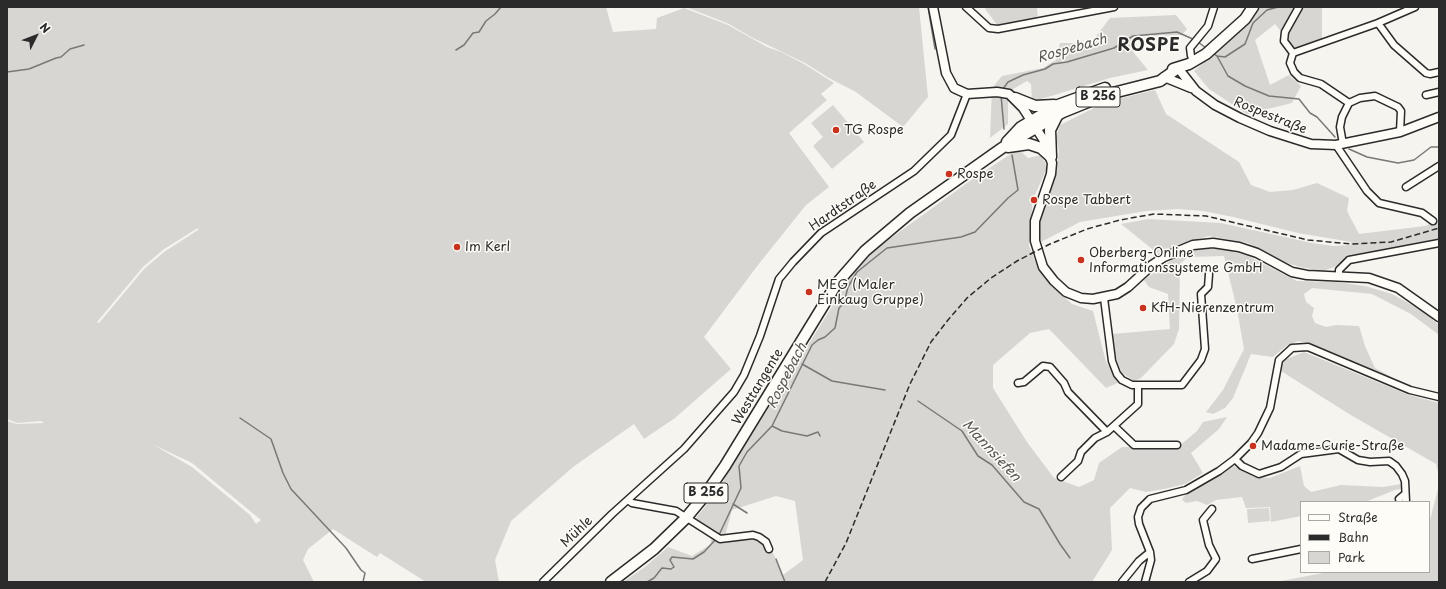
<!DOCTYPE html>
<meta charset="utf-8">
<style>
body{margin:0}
#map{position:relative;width:1446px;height:589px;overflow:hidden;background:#f5f4ef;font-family:"Playpen Sans",sans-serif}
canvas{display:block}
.frame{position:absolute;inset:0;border:8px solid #2b2b2b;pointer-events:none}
.legend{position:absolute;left:1300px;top:501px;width:130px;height:72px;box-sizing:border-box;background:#fdfcf7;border:1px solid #a9a8a5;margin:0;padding:5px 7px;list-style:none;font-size:12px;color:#2b2b2b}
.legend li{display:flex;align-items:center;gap:8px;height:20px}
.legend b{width:20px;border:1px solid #a9a8a5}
.north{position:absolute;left:16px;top:16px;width:40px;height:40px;-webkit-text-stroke:3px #fdfcf7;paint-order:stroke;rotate:48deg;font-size:11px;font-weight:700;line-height:16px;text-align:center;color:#2b2b2b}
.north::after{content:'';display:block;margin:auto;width:14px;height:18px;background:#2b2b2b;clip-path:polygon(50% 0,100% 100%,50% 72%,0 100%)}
</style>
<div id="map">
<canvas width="1446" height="589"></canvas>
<div class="frame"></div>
<ul class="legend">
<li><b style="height:5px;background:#fdfcf7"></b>Straße</li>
<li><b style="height:5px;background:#2b2b2b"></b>Bahn</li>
<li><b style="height:11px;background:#d7d6d2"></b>Park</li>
</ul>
<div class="north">N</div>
</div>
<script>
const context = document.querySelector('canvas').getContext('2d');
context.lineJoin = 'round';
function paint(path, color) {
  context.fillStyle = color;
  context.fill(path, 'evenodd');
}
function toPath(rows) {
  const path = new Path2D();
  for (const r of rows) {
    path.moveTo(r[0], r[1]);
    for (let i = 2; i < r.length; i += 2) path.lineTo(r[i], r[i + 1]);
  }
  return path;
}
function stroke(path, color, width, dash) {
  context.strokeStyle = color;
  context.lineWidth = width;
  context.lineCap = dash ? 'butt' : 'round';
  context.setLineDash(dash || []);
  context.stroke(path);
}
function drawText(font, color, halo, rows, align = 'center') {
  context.font = font + ' "Playpen Sans",sans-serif';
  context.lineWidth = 3;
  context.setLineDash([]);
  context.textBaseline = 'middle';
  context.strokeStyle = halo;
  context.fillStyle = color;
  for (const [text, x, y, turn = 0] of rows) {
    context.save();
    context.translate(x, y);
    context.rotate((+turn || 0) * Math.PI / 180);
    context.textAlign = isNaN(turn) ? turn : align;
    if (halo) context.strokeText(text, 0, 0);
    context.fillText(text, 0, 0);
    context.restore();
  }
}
paint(toPath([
 [7,7,606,7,613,32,656,29,657,18,684,8,728,25,767,47,781,52,804,64,834,83,821,94,827,100,789,133,829,187,806,205,758,265,704,337,731,369,675,418,644,439,634,424,573,467,511,521,495,560,499,582,426,582,380,553,377,557,333,529,308,549,303,560,314,582,7,582,7,421,17,424,44,423,41,421,17,423,7,419],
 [198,228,198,230,164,252,144,269,99,323,97,322,143,267,164,249],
 [152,444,192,463,261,520,256,524,250,515,192,467],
 [686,7,919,7,928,97,903,127,856,92,829,78,805,63,751,37,729,24],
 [987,7,1037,7,1038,20,998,26,985,9],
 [1259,7,1322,7,1322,40,1296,50,1275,24,1255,40,1270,85,1289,75,1301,86,1292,103,1247,114,1209,89,1194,71,1250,22],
 [1176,15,1187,29,1182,35,1140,36,1129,43,1134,53,1148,70,1110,78,1038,100,1032,100,1031,84,1027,81,1008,92,1008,124,990,138,992,88,1002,76,1043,68,1056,60,1060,43,1091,43,1110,18],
 [1155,90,1166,114,1239,162,1251,185,1270,192,1293,190,1317,183,1349,198,1347,211,1359,234,1425,226,1439,220,1439,241,1352,257,1352,254,1337,266,1323,271,1300,267,1277,260,1248,243,1209,236,1180,244,1157,253,1121,224,1148,219,1221,223,1312,243,1333,246,1351,245,1351,242,1298,233,1233,217,1203,211,1178,209,1146,211,1080,222,1041,242,1038,233,1041,212,1057,171,1059,151,1056,137,1060,125,1106,102],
 [833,105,864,142,832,169,813,146,823,137,811,123],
 [1018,149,1028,158,1042,155,1047,168,1033,199,1029,246,1034,258,1049,283,1072,304,1093,311,1106,362,1120,382,1106,388,1049,329,1030,333,993,365,993,388,1027,442,1054,478,1079,487,1094,480,1099,463,1122,447,1178,447,1197,431,1203,422,1227,417,1219,429,1191,453,1203,473,1185,484,1164,489,1146,492,1130,488,1110,508,1112,550,1092,582,623,582,645,567,668,547,692,556,711,544,710,529,696,518,720,488,727,474,857,267,884,243,967,183],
 [776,496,795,501,803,560,783,575,769,544,748,535,725,536,732,510],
 [1198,249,1224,249,1248,256,1297,281,1336,282,1365,286,1392,294,1421,310,1439,325,1439,335,1411,314,1372,294,1312,288,1304,294,1306,302,1314,308,1312,316,1315,323,1326,327,1336,325,1359,326,1365,346,1375,368,1408,386,1439,393,1405,386,1312,344,1298,341,1286,346,1273,357,1251,354,1233,398,1225,408,1213,414,1206,412,1223,390,1244,349,1237,309,1224,256,1188,257,1180,264,1179,329,1174,344,1141,378,1134,381,1122,373,1116,358,1112,334,1170,329,1168,294,1149,287,1144,280,1174,258],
 [1304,352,1409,395,1439,403,1439,476,1436,464,1349,414,1281,371,1284,360],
 [1232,465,1254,477,1270,478,1300,466,1304,486,1311,492,1341,485,1383,487,1401,484,1401,489,1395,490,1365,502,1301,502,1301,516,1271,522,1270,507,1246,508,1242,497,1216,500,1207,505,1197,501,1186,503,1182,500,1186,493,1209,482],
 [1439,485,1439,582,1276,582,1328,572,1429,572,1429,524],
 [1269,508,1270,521,1248,523,1247,509]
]), '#d7d6d2');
stroke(toPath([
 [928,7,935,49],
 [1198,42,1206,48],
 [456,50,464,45,473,33,479,32,486,21,495,14,501,7],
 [1213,53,1217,56,1225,57,1245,44,1253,23,1267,10,1278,7],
 [1217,56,1228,76,1245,86,1269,96,1299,99,1310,113,1317,117,1335,137],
 [7,72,29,69,56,58,61,57,70,49,84,45],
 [1003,89,1008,82,1023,75,1045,69,1053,64,1067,62,1114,48,1133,36,1177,32,1195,40],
 [1001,95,1004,129],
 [1349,149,1367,157,1398,163,1414,160,1431,147,1439,147],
 [802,364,832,381,885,390],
 [918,401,962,431,978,456,992,465,1024,502,1039,509,1060,544,1070,558],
 [240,418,271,439,283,473,291,489,346,548,361,570,365,573,363,582],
 [772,426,782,431,807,436,818,432,820,436],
 [733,504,747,513],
 [719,535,741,488,739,466,747,452,772,426,812,345,818,340,825,337,835,328,839,308,844,303,848,287,857,272,887,248,961,237,975,232,1008,198,1018,190,1012,155],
 [776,559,785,582],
 [647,582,654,578,662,568,671,569,674,567,670,560,672,557,693,559,704,552,717,538]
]), '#797877', 1.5);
const minor = toPath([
 [966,7,989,28,998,29,1114,7],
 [1299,7,1285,32,1284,41,1293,53,1378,23,1415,7],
 [1378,23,1394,45,1426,73,1430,74,1439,72],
 [1293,53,1290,63,1294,72,1300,78,1321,84,1349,103],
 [1191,56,1190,48,1208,26,1214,7],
 [1426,95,1439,92],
 [1343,144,1340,127,1342,117,1349,103,1360,98,1375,96,1398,107,1401,111,1400,132],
 [1336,145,1367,191,1379,203,1422,213,1433,221],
 [1406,187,1439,166],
 [1339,277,1339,270,1349,260,1439,243],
 [1104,298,1112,361,1117,374,1122,380,1132,385,1182,385,1201,360,1205,349,1201,294,1208,287,1209,274],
 [1018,383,1024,382,1043,366,1050,367,1064,383,1068,392,1107,432],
 [1114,426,1134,445,1177,445],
 [1235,459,1242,466,1259,474,1281,467,1301,454,1339,449,1358,460,1370,462,1389,461,1396,466,1402,474,1405,481,1406,502],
 [1061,477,1078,461,1081,452,1095,438,1107,432,1138,404,1138,385],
 [628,500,632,503,676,511,720,539,753,535,759,537,766,542,769,549],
 [1400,502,1399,499,1405,494],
 [1252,559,1301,549],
 [543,582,612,514,684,449,734,392,744,375,760,336,779,279,793,262,821,233,914,171,951,135,967,94],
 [1122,582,1139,561,1150,552],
 [1145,582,1151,560,1150,552,1139,524,1138,517,1141,508,1150,499,1186,490,1219,471,1235,459,1251,443,1258,433,1270,408,1279,360,1292,348,1308,347,1410,390,1439,397],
 [1189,582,1207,571,1216,559,1209,545,1203,520,1212,509]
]);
const tertiary = toPath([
 [933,7,946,73,954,88,967,94,997,92,1009,94,1023,108,1043,139,1052,163,1051,174,1035,221,1035,241,1043,267,1054,281,1066,292,1081,298,1093,299,1117,294,1128,287,1152,265,1164,257,1193,245,1213,243,1239,247,1257,253,1292,272,1307,275,1369,278,1398,288,1439,317],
 [1178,68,1196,91,1215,105,1240,118,1270,131,1311,144,1336,145,1400,132,1439,117],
 [1164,77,1191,88]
]);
const primary = toPath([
 [1173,69,1189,64,1206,54,1245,19,1253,7],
 [1015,98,1035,106,1054,105],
 [1007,142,1021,127,1058,105,1105,88],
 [1008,147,1029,144,1041,148,1051,157],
 [1051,157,1050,130,1057,116],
 [611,582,654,549,686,518,705,495,725,466,837,283,865,251,910,213,1002,148,1063,112,1105,95,1160,81,1178,68]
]);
stroke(minor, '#2b2b2b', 9);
stroke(tertiary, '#2b2b2b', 11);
stroke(primary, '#2b2b2b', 13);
stroke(minor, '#fdfcf7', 6);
stroke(tertiary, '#fdfcf7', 8);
stroke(primary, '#fdfcf7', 10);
stroke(toPath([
 [825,582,846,543,910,384,931,342,948,320,967,298,991,278,1017,261,1050,244,1087,229,1120,220,1154,214,1206,216,1308,240,1351,244,1391,242,1439,228]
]), '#2b2b2b', 1.5, [6, 3]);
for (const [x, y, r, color] of [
 [836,130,4,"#c8321e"],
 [949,174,4,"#c8321e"],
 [1034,200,4,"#c8321e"],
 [457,247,4,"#c8321e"],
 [1081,260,4,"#c8321e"],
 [809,292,4,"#c8321e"],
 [1143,308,4,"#c8321e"],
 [1253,446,4,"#c8321e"]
]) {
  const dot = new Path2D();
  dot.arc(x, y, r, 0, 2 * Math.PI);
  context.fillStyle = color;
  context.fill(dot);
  stroke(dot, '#fdfcf7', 1.5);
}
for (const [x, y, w] of [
 [1098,97,44],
 [706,493,44]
]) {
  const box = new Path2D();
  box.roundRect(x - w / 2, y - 10, w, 20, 3);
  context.fillStyle = '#fdfcf7';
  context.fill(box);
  stroke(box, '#2b2b2b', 1);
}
drawText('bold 12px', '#2b2b2b', null, [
 ["B 256",1098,97],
 ["B 256",706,493]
]);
drawText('13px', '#2b2b2b', '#fdfcf7', [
 ["Rospestraße",1270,116,22],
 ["Hardtstraße",843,206,-35],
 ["Westtangente",758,387,-59],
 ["Mühle",577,532,-44]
]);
drawText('13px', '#2b2b2b', '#fdfcf7', [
 ["TG Rospe",844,130],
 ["Rospe",957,174],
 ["Rospe Tabbert",1042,200],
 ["Im Kerl",465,247],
 ["Oberberg-Online",1089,253],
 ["Informationssysteme GmbH",1089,268],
 ["MEG (Maler",817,285],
 ["Einkaug Gruppe)",817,300],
 ["KfH-Nierenzentrum",1151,308],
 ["Madame-Curie-Straße",1261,446]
], 'left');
drawText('italic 14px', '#585857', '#fdfcf7', [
 ["Rospebach",1072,49,-16],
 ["Rospebach",787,376,-63],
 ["Mannsiefen",991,451,47]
]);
context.letterSpacing = '1px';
drawText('bold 17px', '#2b2b2b', '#fdfcf7', [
 ["ROSPE",1149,46]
]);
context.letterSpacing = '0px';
</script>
